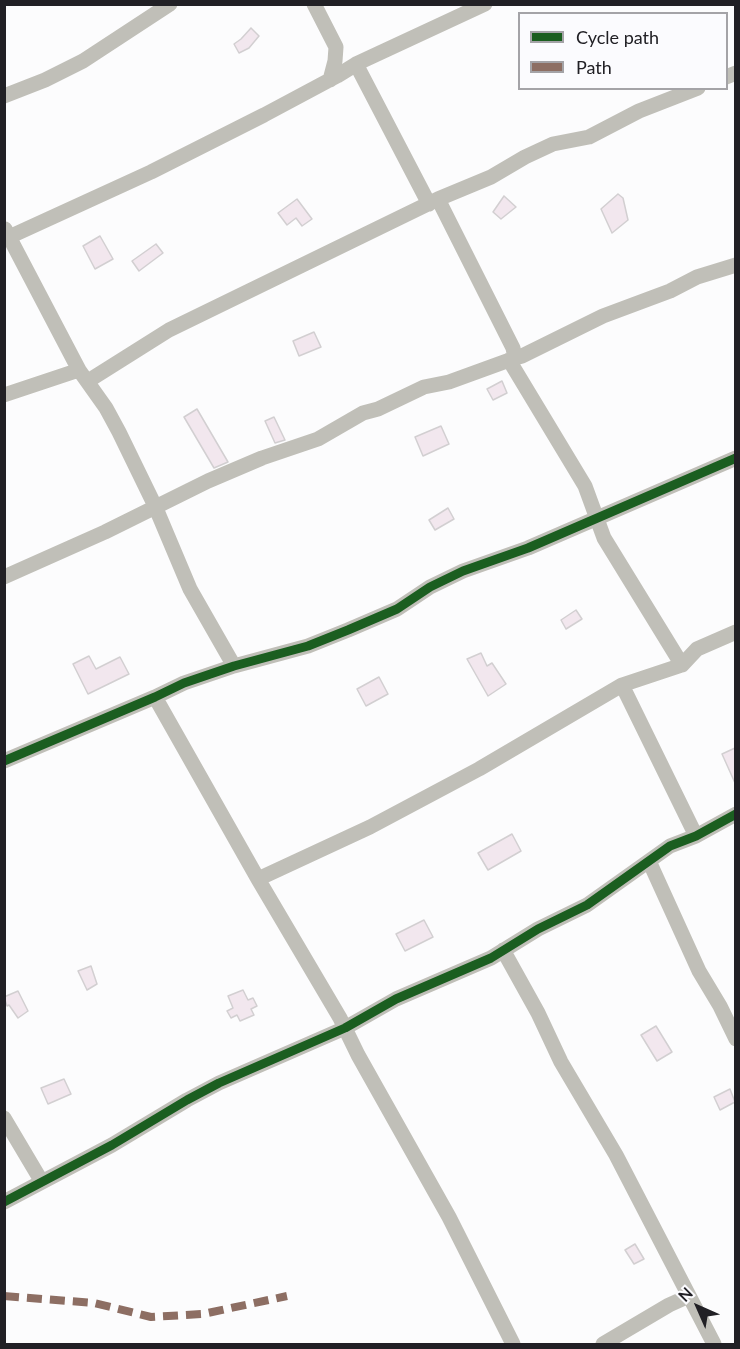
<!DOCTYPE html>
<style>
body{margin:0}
#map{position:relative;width:740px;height:1349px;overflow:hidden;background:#fcfcfd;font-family:Lato,sans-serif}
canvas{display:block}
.frame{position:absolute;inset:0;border:6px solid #212025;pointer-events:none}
.legend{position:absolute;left:518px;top:12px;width:210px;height:78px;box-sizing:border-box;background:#fbfbfe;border:2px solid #a4a3a7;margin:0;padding:8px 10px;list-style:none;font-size:18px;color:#212025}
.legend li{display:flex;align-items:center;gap:12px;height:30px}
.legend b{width:30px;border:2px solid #a4a3a7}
.north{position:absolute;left:668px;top:1277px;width:60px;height:60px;-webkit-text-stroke:4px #fbfbfe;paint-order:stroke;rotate:315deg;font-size:16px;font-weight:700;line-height:24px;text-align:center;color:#212025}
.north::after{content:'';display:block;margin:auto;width:21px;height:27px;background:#212025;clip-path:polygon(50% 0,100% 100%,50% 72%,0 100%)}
</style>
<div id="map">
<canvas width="740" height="1349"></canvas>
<div class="frame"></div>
<ul class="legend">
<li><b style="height:8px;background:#1b5e20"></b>Cycle path</li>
<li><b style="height:8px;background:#8d6e63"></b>Path</li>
</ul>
<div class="north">N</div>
</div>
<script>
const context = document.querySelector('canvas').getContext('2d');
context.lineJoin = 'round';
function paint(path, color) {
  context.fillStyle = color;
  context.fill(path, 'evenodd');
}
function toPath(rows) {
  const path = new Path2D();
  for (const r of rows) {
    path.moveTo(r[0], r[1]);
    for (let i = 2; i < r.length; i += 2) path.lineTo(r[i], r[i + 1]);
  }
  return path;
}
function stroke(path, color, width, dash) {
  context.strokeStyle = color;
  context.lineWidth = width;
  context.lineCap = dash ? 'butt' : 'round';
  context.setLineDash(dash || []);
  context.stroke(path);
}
const building = toPath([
 [251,28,259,36,249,48,239,53,234,44,241,39,251,28],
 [618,194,623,198,628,220,612,233,601,209,618,194],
 [504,196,516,207,501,219,493,212,504,196],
 [297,199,312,219,302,226,296,218,287,225,278,213,297,199],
 [100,236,113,259,95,269,83,246,100,236],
 [156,244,163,253,139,271,132,261,156,244],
 [314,332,321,347,299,356,293,341,314,332],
 [502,381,507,393,493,400,487,389,502,381],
 [197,409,228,462,214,468,184,417,197,409],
 [274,417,285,440,275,443,265,421,274,417],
 [441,426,449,444,423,456,415,437,441,426],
 [448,508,454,519,435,530,429,520,448,508],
 [576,610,582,619,566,629,561,620,576,610],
 [481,653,487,666,492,663,506,684,488,696,467,659,481,653],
 [89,656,96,669,120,657,129,674,88,694,73,664,89,656],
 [379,677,388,694,366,706,357,689,379,677],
 [735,748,735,783,722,754,735,748],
 [512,834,521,851,488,870,478,853,512,834],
 [424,920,433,937,405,951,396,934,424,920],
 [91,966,97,984,87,990,78,971,91,966],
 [243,990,248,1000,253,998,257,1006,251,1009,254,1015,240,1021,237,1015,231,1018,227,1011,233,1008,228,996,243,990],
 [18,991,28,1011,18,1018,9,1005,7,1006,4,997,18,991],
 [656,1026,672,1052,657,1061,641,1035,656,1026],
 [64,1079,71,1094,48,1104,41,1088,64,1079],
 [730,1089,735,1102,720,1110,714,1097,730,1089],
 [635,1244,644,1259,634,1264,625,1250,635,1244]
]);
paint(building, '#f2e7ee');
stroke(building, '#d2cfd1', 1.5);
stroke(toPath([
 [314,4,336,47,335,61,330,80],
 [356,64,429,204],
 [726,77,736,73],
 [4,96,45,80,83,61,170,4],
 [438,199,513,348,515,358,522,356,603,316,670,291,697,277,736,265],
 [5,229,79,370,106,408,119,432,155,506,190,589,234,666],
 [9,237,151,172,264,115,337,76,358,63,485,4],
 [509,360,585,486,604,538,682,665],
 [88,381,169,330,438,199,491,177,525,157,553,144,589,137,639,111,698,88],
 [4,395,79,370],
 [4,577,105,532,208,481,262,458,318,439,363,413,378,409,424,387,449,382,515,358],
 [622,685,696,836],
 [155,697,258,879,340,1018,358,1055,449,1217,513,1344],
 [4,761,155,697,184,683,234,666,308,646,348,630,397,609,430,587,463,571,528,548,736,458],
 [649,861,699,971,720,1006,736,1039],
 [258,879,370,827,479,769,622,685,682,665,697,649,736,632],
 [503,950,538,1013,561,1062,616,1155,714,1344],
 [4,1118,39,1177],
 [4,1202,112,1145,187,1100,219,1083,345,1028,396,999,491,958,538,929,587,905,670,846,696,836,736,814],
 [603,1344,669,1305,689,1296]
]), '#c0bfb8', 15);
stroke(toPath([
 [4,1296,94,1303,151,1317,203,1314,287,1296]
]), '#8d6e63', 8, [15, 8]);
stroke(toPath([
 [4,761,155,697,184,683,234,666,308,646,348,630,397,609,430,587,463,571,528,548,736,458],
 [4,1202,112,1145,187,1100,219,1083,345,1028,396,999,491,958,538,929,587,905,670,846,696,836,736,814]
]), '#1b5e20', 9);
</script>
